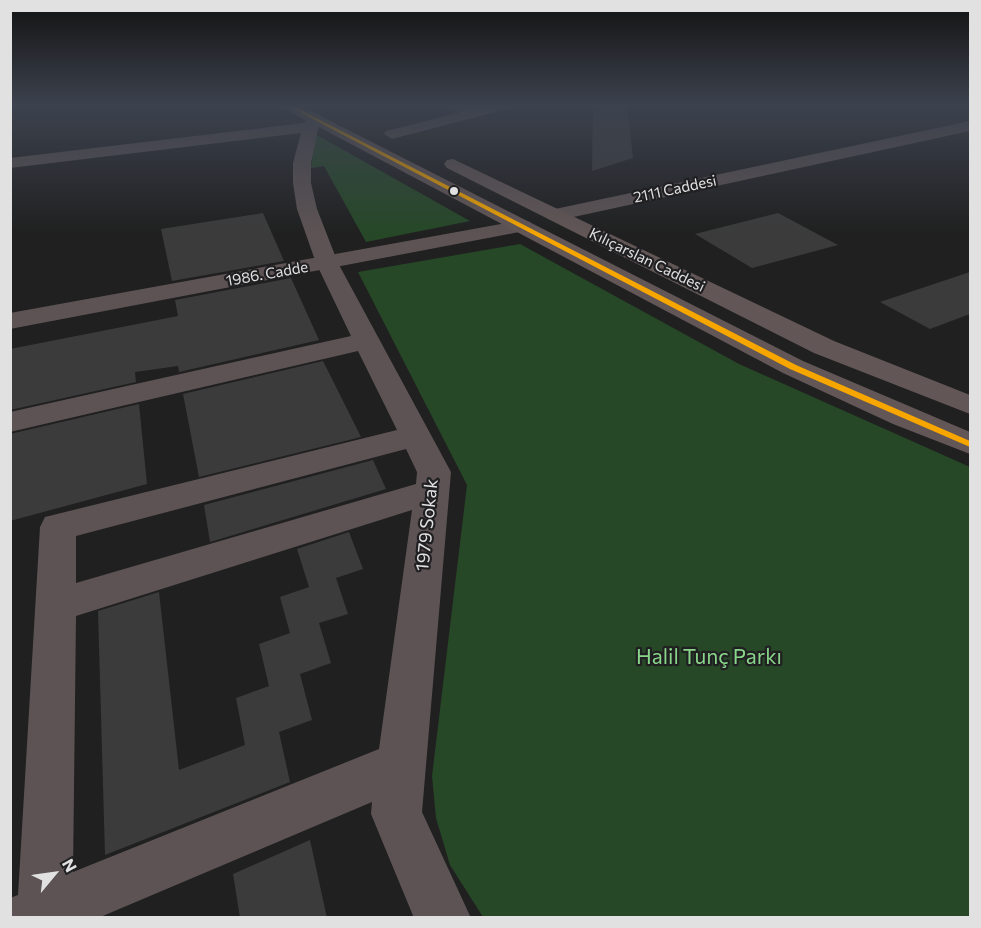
<!DOCTYPE html>
<meta charset="utf-8">
<style>
body{margin:0}
#map{position:relative;width:981px;height:928px;overflow:hidden;background:#202020;font-family:Commissioner,sans-serif}
canvas{display:block}
.frame{position:absolute;inset:0;border:12px solid #e1e1e2;pointer-events:none}
.north{position:absolute;left:24px;top:844px;width:60px;height:60px;-webkit-text-stroke:4px #201f21;paint-order:stroke;rotate:61deg;font-size:16px;font-weight:700;line-height:24px;text-align:center;color:#e1e1e2}
.north::after{content:'';display:block;margin:auto;width:21px;height:27px;background:#e1e1e2;clip-path:polygon(50% 0,100% 100%,50% 72%,0 100%)}
</style>
<div id="map">
<canvas width="981" height="928"></canvas>
<div class="frame"></div>
<div class="north">N</div>
</div>
<script>
const context = document.querySelector('canvas').getContext('2d');
context.lineJoin = 'round';
function paint(path, color) {
  context.fillStyle = color;
  context.fill(path, 'evenodd');
}
function toPath(rows) {
  const path = new Path2D();
  for (const r of rows) {
    path.moveTo(r[0], r[1]);
    for (let i = 2; i < r.length; i += 2) path.lineTo(r[i], r[i + 1]);
  }
  return path;
}
function stroke(path, color, width, dash) {
  context.strokeStyle = color;
  context.lineWidth = width;
  context.lineCap = dash ? 'butt' : 'round';
  context.setLineDash(dash || []);
  context.stroke(path);
}
function drawText(font, color, halo, rows, align = 'center') {
  context.font = font + ' Commissioner,sans-serif';
  context.lineWidth = 4.5;
  context.setLineDash([]);
  context.textBaseline = 'middle';
  context.strokeStyle = halo;
  context.fillStyle = color;
  for (const [text, x, y, turn = 0] of rows) {
    context.save();
    context.translate(x, y);
    context.rotate((+turn || 0) * Math.PI / 180);
    context.textAlign = isNaN(turn) ? turn : align;
    if (halo) context.strokeText(text, 0, 0);
    context.fillText(text, 0, 0);
    context.restore();
  }
}
paint(toPath([
 [315,134,470,221,366,242,324,166,311,168],
 [520,244,739,364,970,467,970,917,483,917,450,865,436,818,432,776,467,485,358,272]
]), '#264827');
paint(toPath([
 [593,105,627,105,633,158,592,171],
 [263,213,284,261,172,281,161,229],
 [778,213,838,245,752,268,695,234],
 [970,272,970,314,930,329,880,302],
 [291,278,319,340,179,372,178,366,135,372,136,382,10,410,10,349,178,316,175,300],
 [323,361,361,437,199,477,183,394],
 [139,404,147,484,10,521,10,434],
 [373,460,386,489,210,542,204,505],
 [349,532,363,569,336,578,348,614,319,623,331,663,300,674,312,720,279,732,290,782,105,855,98,611,159,592,179,770,245,745,236,698,269,686,259,644,290,633,280,597,309,587,297,549],
 [310,840,327,918,240,918,233,874]
]), '#3b3b3b');
paint(toPath([
 [444,105,465,105,480,110,483,113,475,118,446,108,444,105],
 [313,111,321,116,311,163,311,183,317,209,338,263,451,472,422,812,471,918,414,918,371,814,372,802,98,918,10,918,10,898,18,895,40,527,45,517,397,430,358,351,10,432,10,412,351,336,316,263,297,209,293,183,293,163,301,133,10,168,10,158,304,123,308,113,313,111],
 [406,449,417,472,416,484,76,583,76,536,406,449],
 [412,510,379,749,73,872,76,616,412,510]
]), '#5d5354');
paint(toPath([
 [489,105,513,105,511,108,392,139,384,134,386,131,489,105],
 [970,121,970,131,555,221,548,219,545,215,548,211,555,209,970,121],
 [523,220,530,222,533,226,530,230,10,329,10,313,523,220]
]), '#5d5354');
paint(toPath([
 [281,105,299,105,803,361,970,432,970,454,893,424,783,373,283,108,281,105],
 [453,159,834,341,970,395,970,414,814,353,447,168,444,164,447,160,453,159]
]), '#625656');
paint(toPath([
 [286,105,291,105,796,365,970,441,970,447,790,369,286,105]
]), '#f7a600');
const sky = context.createLinearGradient(0, 0, 0, 235);
sky.addColorStop(0, '#121212');
sky.addColorStop(0.45, '#3c424e');
sky.addColorStop(1, '#3c424e00');
context.fillStyle = sky;
context.fillRect(0, 0, 981, 235);
for (const [x, y, r, color] of [
 [454,191,5,"#e1e1e2"]
]) {
  const dot = new Path2D();
  dot.arc(x, y, r, 0, 2 * Math.PI);
  context.fillStyle = color;
  context.fill(dot);
  stroke(dot, '#201f21', 2);
}
drawText('15px', '#e1e1e2', '#201f21', [
 ["2111 Caddesi",675,189,-12],
 ["Kılıçarslan Caddesi",647,260,26],
 ["1986. Cadde",267,274,-10]
]);
drawText('18px', '#e1e1e2', '#201f21', [
 ["1979 Sokak",427,525,-84]
]);
drawText('21px', '#89d68a', '#201f21', [
 ["Halil Tunç Parkı",709,657]
]);
</script>
